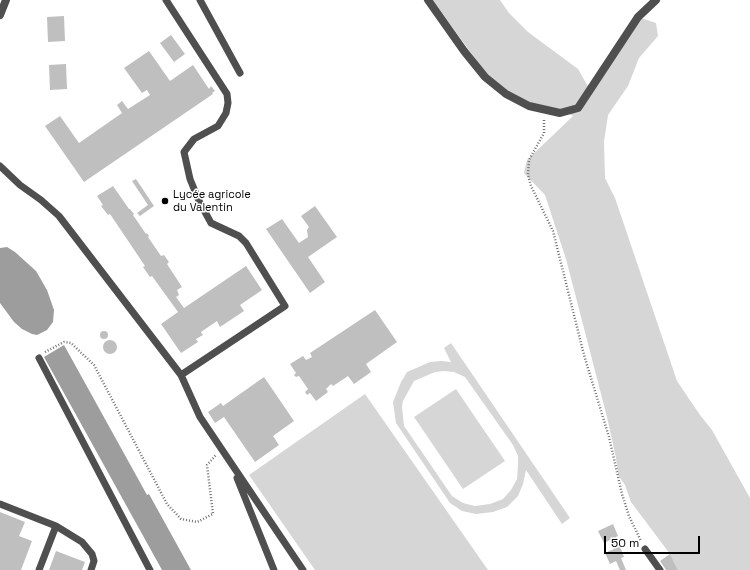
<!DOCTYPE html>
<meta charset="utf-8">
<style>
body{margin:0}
#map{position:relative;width:750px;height:570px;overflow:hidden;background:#fff;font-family:"Space Grotesk",sans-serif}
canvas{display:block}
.scale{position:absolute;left:604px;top:536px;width:96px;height:18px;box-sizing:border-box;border:2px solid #000;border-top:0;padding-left:5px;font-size:12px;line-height:14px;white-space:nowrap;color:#000;-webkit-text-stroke:3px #fff;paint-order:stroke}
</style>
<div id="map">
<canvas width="750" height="570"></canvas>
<div class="scale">50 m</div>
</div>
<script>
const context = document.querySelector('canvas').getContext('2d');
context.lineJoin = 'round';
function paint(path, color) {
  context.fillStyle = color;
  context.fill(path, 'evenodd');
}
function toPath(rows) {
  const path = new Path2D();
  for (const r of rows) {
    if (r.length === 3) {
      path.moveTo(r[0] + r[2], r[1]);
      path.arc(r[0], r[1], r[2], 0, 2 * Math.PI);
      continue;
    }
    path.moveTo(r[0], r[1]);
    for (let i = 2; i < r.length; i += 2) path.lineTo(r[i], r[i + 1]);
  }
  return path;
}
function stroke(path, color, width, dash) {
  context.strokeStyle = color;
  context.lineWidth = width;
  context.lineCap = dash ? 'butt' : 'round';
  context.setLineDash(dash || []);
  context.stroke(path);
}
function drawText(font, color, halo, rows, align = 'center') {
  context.font = font + ' "Space Grotesk",sans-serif';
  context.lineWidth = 3;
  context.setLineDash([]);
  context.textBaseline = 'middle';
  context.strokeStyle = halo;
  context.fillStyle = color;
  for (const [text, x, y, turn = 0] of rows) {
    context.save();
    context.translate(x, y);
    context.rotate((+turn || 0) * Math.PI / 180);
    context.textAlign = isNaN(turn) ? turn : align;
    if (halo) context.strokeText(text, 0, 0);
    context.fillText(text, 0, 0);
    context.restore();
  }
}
paint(toPath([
 [433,0,500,0,509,13,528,32,578,69,590,90,638,17,656,23,658,36,639,58,628,86,608,115,604,142,605,178,615,198,677,381,700,415,712,430,750,498,750,570,678,570,670,554,631,502,625,485,618,475,616,458,607,417,566,259,545,195,524,173,527,160,573,116,560,109,541,107,514,96,484,71],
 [451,343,570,518,562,524,526,470,523,484,518,496,507,507,493,512,476,514,462,511,450,503,396,423,393,402,401,382,407,372,430,362,441,361,451,362,444,348],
 [444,371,454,372,465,377,513,445,518,456,518,466,517,479,511,490,503,499,490,504,475,506,463,503,452,496,404,426,402,407,403,401,414,381,435,372],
 [456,389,505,461,463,489,414,417],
 [365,394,488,570,315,570,249,475]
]), '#d6d6d6');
paint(toPath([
 [7,247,15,252,36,271,47,290,54,310,53,322,47,330,37,335,32,334,22,329,14,322,0,303,0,248],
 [64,345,147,495,149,494,191,570,162,570,44,357]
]), '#9d9d9d');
paint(toPath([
 [64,16,65,41,48,42,47,17],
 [171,35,185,54,174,62,160,43],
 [149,51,170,81,193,65,209,89,211,86,215,91,212,93,213,94,84,182,45,126,60,116,79,143,122,113,117,105,122,101,128,109,150,95,147,90,142,93,124,68],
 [66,64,67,89,50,90,49,65],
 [136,179,154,206,140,216,137,213,148,205,132,181],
 [113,186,129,209,130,209,134,214,133,215,146,234,147,233,149,236,148,237,161,256,164,255,169,262,167,264,182,287,177,290,179,295,176,297,184,308,246,266,262,290,240,305,244,311,220,327,217,321,201,332,203,335,196,339,198,342,181,353,161,324,178,312,152,276,150,277,143,267,145,266,110,214,108,215,101,206,103,205,97,196],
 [315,206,337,237,308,257,325,282,310,293,266,229,282,219,299,243,308,237,307,230,309,227,301,216],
 [375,310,397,342,366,364,371,372,354,384,348,376,333,386,331,384,326,389,328,392,316,401,310,393,307,395,305,392,308,389,299,376,296,377,294,375,296,373,290,364,303,356,306,360,312,357,310,353],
 [104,335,4],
 [110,347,7],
 [264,377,294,421,273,436,279,445,255,462,224,417,215,423,208,412,221,403,223,406],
 [0,512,25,522,19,536,32,541,21,570,0,570],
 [613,524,618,536,616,537,624,557,621,558,626,570,620,570,616,561,610,564,605,553,614,549,610,540,604,543,598,531],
 [56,551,85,562,82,570,49,570],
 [670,554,678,570,666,570,660,561]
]), '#bfbfbf');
stroke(toPath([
 [544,120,544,133,529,160,528,175,531,186,553,231,584,355,609,437,622,494,629,516,641,541],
 [45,352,64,342,71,343,94,365,167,504,181,519,197,522,213,514,207,465,216,455]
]), '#717171', 2.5, [1, 2]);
stroke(toPath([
 [200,0,240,73],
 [0,166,20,185,41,200,59,216,181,375,285,306,246,243,239,236,211,223,199,201,190,179,184,152,194,139,218,126,226,113,228,103,227,94,166,0],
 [39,358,150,570],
 [181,375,200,417,303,570],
 [237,478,274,570],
 [0,504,56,526,82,542,92,554,94,561,91,570],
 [645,549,660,570],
 [39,570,56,526]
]), '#4f4f4f', 7);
stroke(toPath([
 [428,0,464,51,485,77,506,94,529,106,560,113,578,108,638,17,656,0],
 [0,15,6,0]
]), '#4f4f4f', 8);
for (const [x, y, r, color] of [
 [165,201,4,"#000"]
]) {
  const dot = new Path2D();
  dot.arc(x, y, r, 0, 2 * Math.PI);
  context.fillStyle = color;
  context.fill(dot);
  stroke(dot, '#fff', 1.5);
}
drawText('11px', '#000', '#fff', [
 ["Lycée agricole",173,195],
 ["du Valentin",173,208]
], 'left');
</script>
